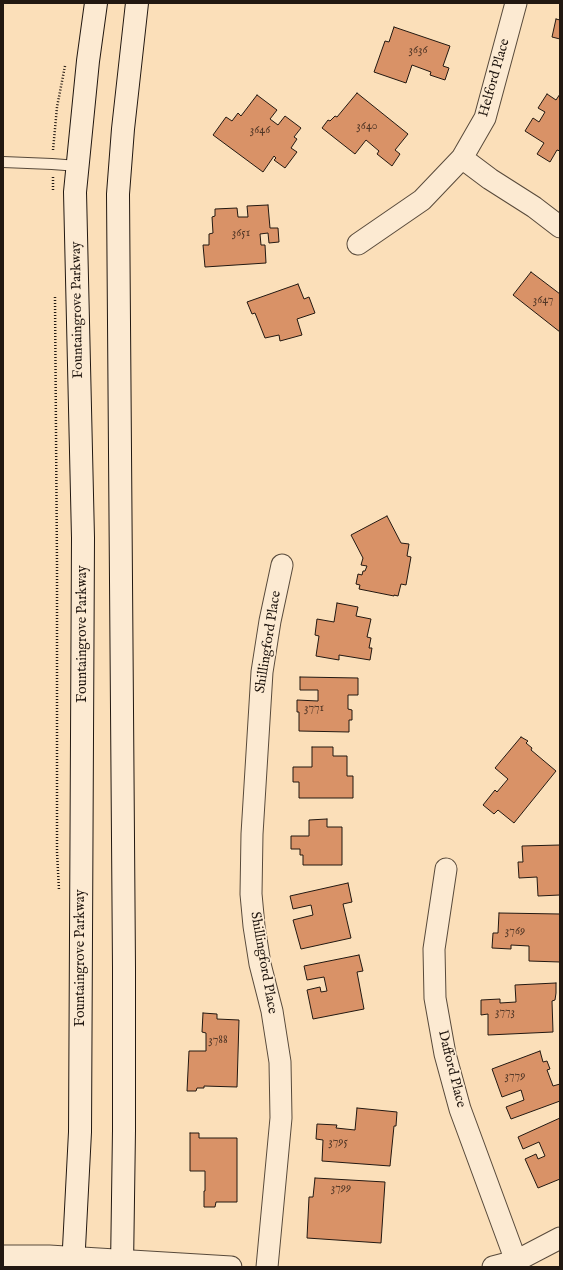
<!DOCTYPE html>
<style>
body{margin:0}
#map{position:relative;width:563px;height:1270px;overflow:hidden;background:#fbdfb9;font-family:"IM FELL English",serif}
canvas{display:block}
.frame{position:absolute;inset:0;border:4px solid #221811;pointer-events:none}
</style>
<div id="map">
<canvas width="563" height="1270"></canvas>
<div class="frame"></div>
</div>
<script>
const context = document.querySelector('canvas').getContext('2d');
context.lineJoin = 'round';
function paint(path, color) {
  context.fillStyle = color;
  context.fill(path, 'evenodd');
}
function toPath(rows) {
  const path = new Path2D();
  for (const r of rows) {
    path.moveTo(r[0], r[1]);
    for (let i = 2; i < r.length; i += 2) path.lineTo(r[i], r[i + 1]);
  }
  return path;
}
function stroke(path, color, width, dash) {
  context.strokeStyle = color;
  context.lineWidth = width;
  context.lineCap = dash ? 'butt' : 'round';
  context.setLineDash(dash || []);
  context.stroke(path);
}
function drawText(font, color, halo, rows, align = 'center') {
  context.font = font + ' "IM FELL English",serif';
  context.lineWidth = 3.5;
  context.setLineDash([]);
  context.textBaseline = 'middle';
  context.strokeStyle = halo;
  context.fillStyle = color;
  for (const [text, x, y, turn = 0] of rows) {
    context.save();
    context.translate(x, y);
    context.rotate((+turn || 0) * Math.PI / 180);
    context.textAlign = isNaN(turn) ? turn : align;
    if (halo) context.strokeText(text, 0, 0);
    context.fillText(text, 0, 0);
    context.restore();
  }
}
const building = toPath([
 [556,19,560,20,560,39,552,37,556,19],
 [394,27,450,46,443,66,449,68,445,80,430,75,431,72,412,65,406,83,374,72,385,41,389,42,394,27],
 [357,93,408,134,395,150,400,154,392,166,377,154,379,151,366,140,355,154,322,128,328,120,330,121,335,116,337,117,357,93],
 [547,94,556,100,560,94,560,151,557,150,550,162,537,154,544,143,525,131,533,118,539,122,545,112,538,108,547,94],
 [257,95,277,110,270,119,278,125,285,116,301,128,294,137,297,139,291,148,297,152,285,168,274,160,276,158,274,156,263,172,213,135,226,117,232,121,238,113,241,116,257,95],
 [268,205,270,228,278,228,279,242,269,243,268,233,260,234,261,245,265,245,266,263,205,267,203,245,209,245,209,234,213,233,212,217,215,216,215,209,237,208,238,217,248,217,247,206,268,205],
 [531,272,560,294,560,332,513,295,531,272],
 [298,284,304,299,309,297,315,313,297,319,302,335,280,341,279,335,265,338,255,313,252,314,247,302,298,284],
 [387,516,401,543,409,544,407,556,411,557,406,585,401,584,398,596,394,595,394,596,359,589,360,585,356,584,358,574,362,575,363,571,365,571,367,566,361,565,363,558,351,535,387,516],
 [337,603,358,607,356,616,371,619,367,637,371,638,369,648,372,648,370,660,339,655,339,660,316,656,319,636,315,635,317,619,334,622,337,603],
 [300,677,358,678,358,695,348,695,348,709,352,710,352,720,349,720,349,732,299,731,299,712,297,712,297,700,318,701,318,690,300,690,300,677],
 [521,737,528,741,526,743,532,748,531,750,556,771,514,823,498,810,494,814,483,805,495,790,497,792,508,779,495,768,521,737],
 [312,747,333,747,333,756,347,756,347,776,353,776,353,798,299,798,299,782,293,782,293,767,312,767,312,747],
 [327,819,327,827,342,827,342,865,303,865,303,855,300,855,300,849,291,849,291,836,309,836,309,820,327,819],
 [560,845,560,895,538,896,537,877,519,878,518,862,523,862,522,846,560,845],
 [348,883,352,902,343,904,351,938,301,949,293,920,313,915,311,905,293,909,290,896,348,883],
 [499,913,560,914,560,962,529,961,529,946,511,945,511,949,492,948,493,933,498,933,499,913],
 [359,955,363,971,357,972,364,1009,313,1019,307,990,320,987,321,992,327,991,324,977,307,980,304,966,359,955],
 [556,983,556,993,555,1000,552,1001,553,1032,488,1035,488,1014,481,1015,481,1000,500,999,500,1003,516,1002,515,985,556,983],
 [203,1013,217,1014,217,1019,239,1020,237,1087,204,1086,204,1088,197,1088,196,1091,187,1091,189,1051,206,1051,206,1033,202,1032,203,1013],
 [540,1051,543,1062,547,1061,550,1069,547,1070,553,1086,560,1084,560,1101,511,1119,506,1107,524,1100,521,1090,502,1097,492,1069,540,1051],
 [357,1108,397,1112,396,1126,394,1126,390,1166,322,1161,323,1140,316,1139,317,1124,337,1125,336,1128,355,1130,357,1108],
 [560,1118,560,1179,538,1188,525,1159,536,1154,538,1159,545,1156,539,1142,523,1149,518,1137,560,1118],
 [190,1133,199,1133,199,1138,237,1138,237,1202,216,1202,215,1207,204,1207,204,1191,205,1191,205,1171,190,1171,190,1133],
 [315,1178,385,1182,381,1243,307,1238,309,1197,313,1197,315,1178]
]);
paint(building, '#d99267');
stroke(building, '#221811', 1);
const service = toPath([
 [3,162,52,164,78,166]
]);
const minor = toPath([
 [462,158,490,179,534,207,560,227],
 [358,244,422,200,462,158,485,118,516,3],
 [446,869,434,949,435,998,445,1054,460,1109,516,1261],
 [3,1256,49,1256,231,1267],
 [267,1267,281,1118,280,1062,272,1011,260,964,254,926,251,894,252,834,262,672,270,621,282,565],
 [493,1267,516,1261,560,1238]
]);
const secondary = toPath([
 [73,1267,80,1132,83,538,75,192,88,61,96,3],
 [122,1267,124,1130,124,967,118,194,123,129,137,3]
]);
stroke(service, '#584a3b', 12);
stroke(minor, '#584a3b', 23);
stroke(secondary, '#221811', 24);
stroke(toPath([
 [53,150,57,107,65,66],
 [53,177,53,190],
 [55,297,57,566,57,852,59,890]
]), '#221811', 2.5, [1, 2]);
stroke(service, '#fcead2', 10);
stroke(minor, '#fcead2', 21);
stroke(secondary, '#fcead2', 22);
drawText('12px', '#503626', null, [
 ["3636",418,51],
 ["3640",367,127],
 ["3646",260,131],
 ["3651",241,234],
 ["3647",543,301],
 ["3771",314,709],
 ["3769",515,932],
 ["3773",505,1013],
 ["3788",218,1041],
 ["3779",515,1077],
 ["3795",338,1143],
 ["3799",341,1189]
]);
drawText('14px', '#221811', '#fcead2', [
 ["Helford Place",495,78,-74],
 ["Fountaingrove Parkway",78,310,-91],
 ["Fountaingrove Parkway",83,634,-90],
 ["Shillingford Place",269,642,-81],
 ["Fountaingrove Parkway",81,958,-90],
 ["Shillingford Place",263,963,80],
 ["Dafford Place",451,1069,76]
]);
</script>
